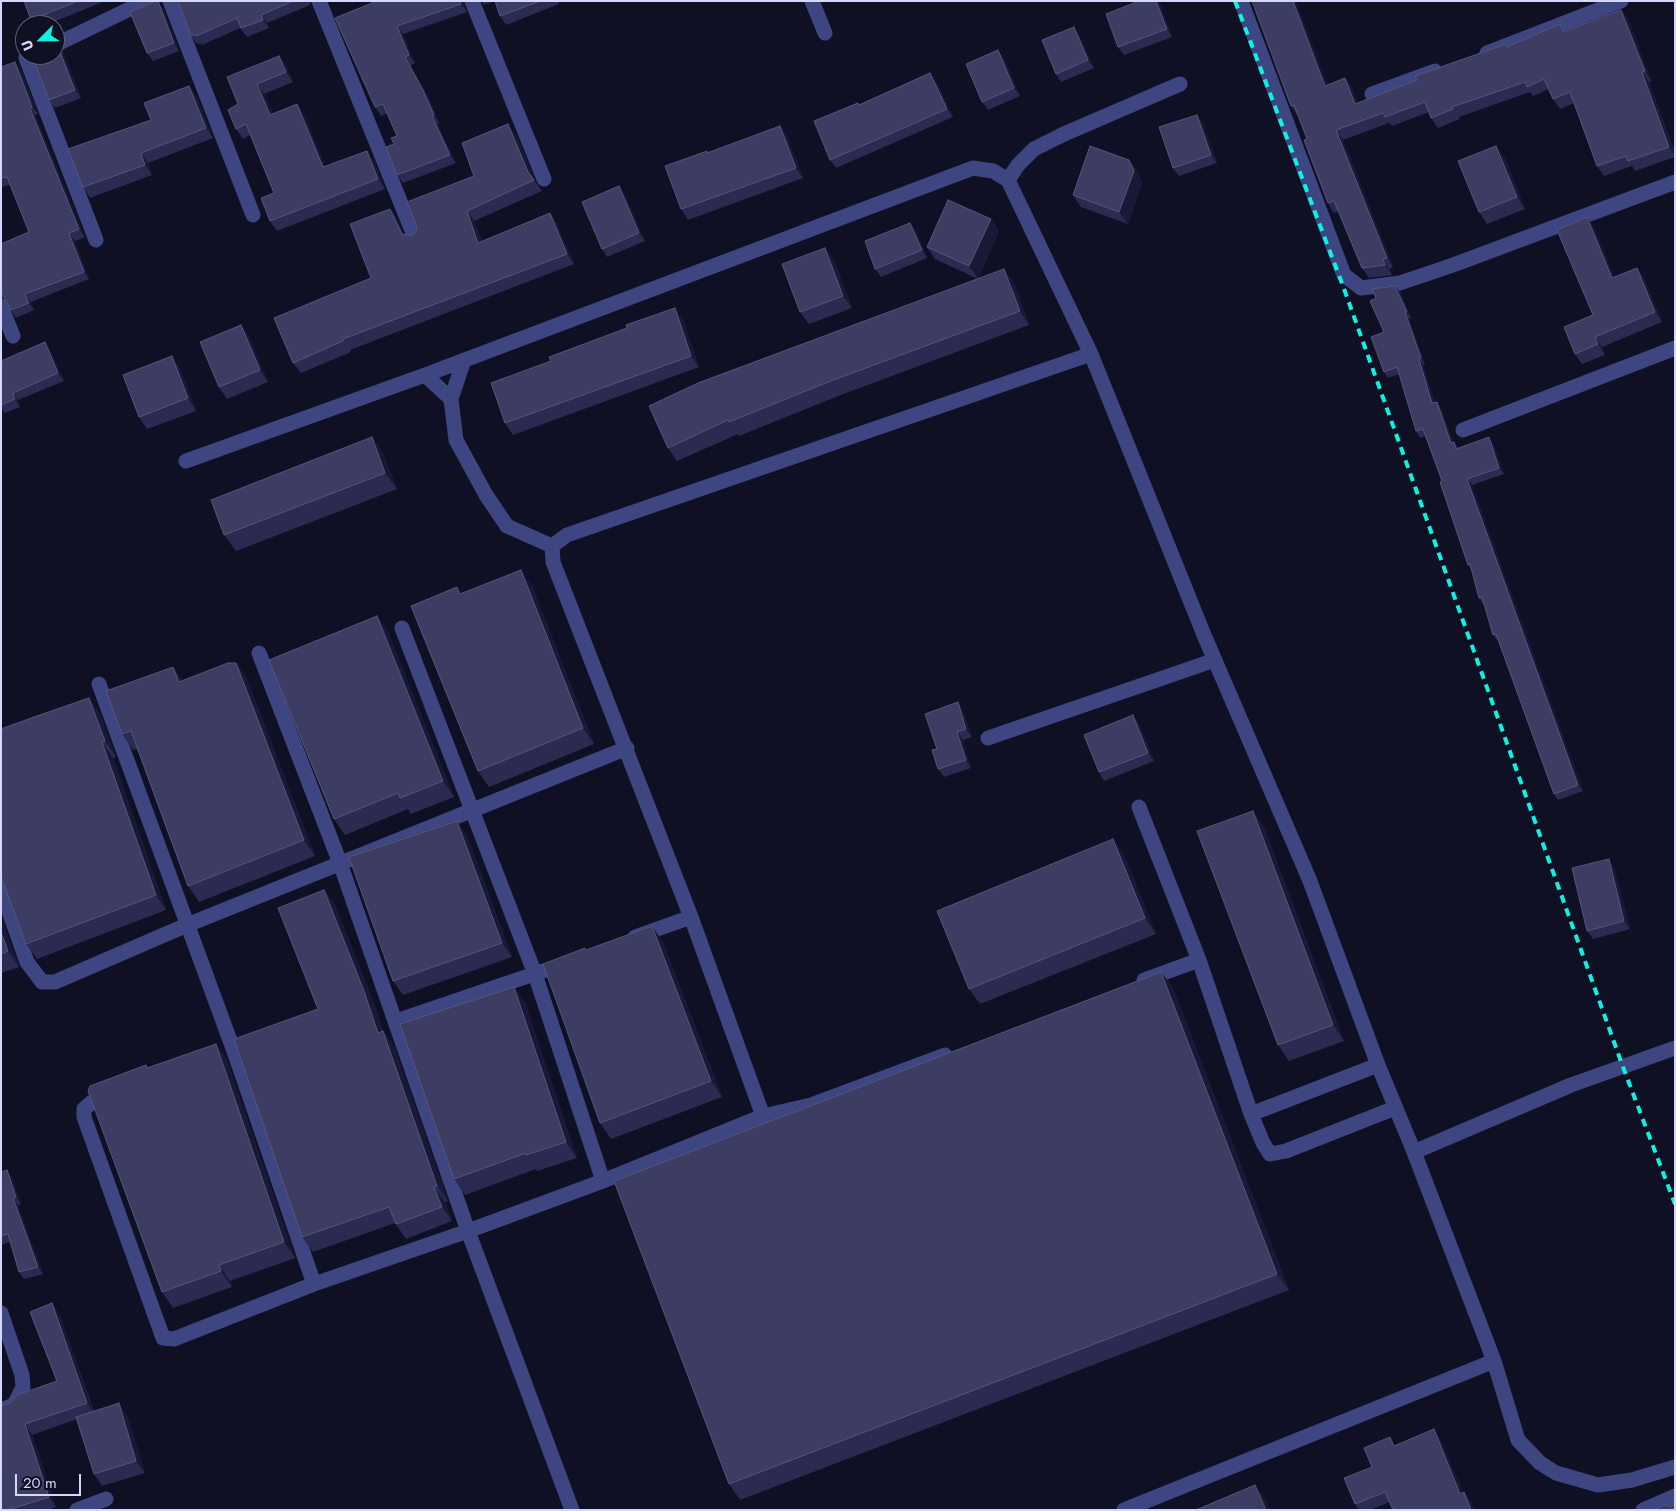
<!DOCTYPE html>
<style>
body{margin:0}
#map{position:relative;width:1676px;height:1511px;overflow:hidden;background:#101024;font-family:Jost,sans-serif}
canvas{display:block}
.frame{position:absolute;inset:0;border:2px solid #d5d8fd;pointer-events:none}
.north{position:absolute;left:15px;top:15px;width:50px;height:50px;box-sizing:border-box;background:#101024;border:1px solid #5f607b;border-radius:50%;rotate:247deg;font-size:14px;font-weight:700;line-height:20px;text-align:center;color:#d5d8fd}
.north::after{content:'';display:block;margin:auto;width:18px;height:22px;background:#0bf3e2;clip-path:polygon(50% 0,100% 100%,50% 72%,0 100%)}
.scale{position:absolute;left:15px;top:1474px;width:66px;height:22px;box-sizing:border-box;border:2px solid #d5d8fd;border-top:0;padding-left:6px;font-size:15px;line-height:18px;white-space:nowrap;color:#d5d8fd;-webkit-text-stroke:4px #101024;paint-order:stroke}
</style>
<div id="map">
<canvas width="1676" height="1511"></canvas>
<div class="frame"></div>
<div class="north">U</div>
<div class="scale">20 m</div>
</div>
<script>
const context = document.querySelector('canvas').getContext('2d');
context.lineJoin = 'round';
function toPath(rows) {
  const path = new Path2D();
  for (const r of rows) {
    path.moveTo(r[0], r[1]);
    for (let i = 2; i < r.length; i += 2) path.lineTo(r[i], r[i + 1]);
  }
  return path;
}
function stroke(path, color, width, dash) {
  context.strokeStyle = color;
  context.lineWidth = width;
  context.lineCap = dash ? 'butt' : 'round';
  context.setLineDash(dash || []);
  context.stroke(path);
}
function paint(path, color) {
  context.fillStyle = color;
  context.fill(path, 'evenodd');
}
stroke(toPath([
 [170,1,253,215],
 [319,1,415,238],
 [472,1,544,179],
 [812,1,825,33],
 [1241,1,1344,275,1361,288,1400,283,1453,265,1675,182],
 [55,45,146,1],
 [1487,53,1621,1],
 [26,58,96,240],
 [1372,94,1435,71],
 [1008,180,1018,165,1034,149,1064,134,1180,84],
 [1,306,13,336],
 [425,375,451,399,456,440,486,495,507,526,552,546],
 [451,399,464,360],
 [1463,430,1675,348],
 [186,461,425,375,973,168,993,171,1008,180,1091,354],
 [402,628,535,974,603,1181],
 [259,653,340,863,468,1231,603,1181,763,1116,811,1105,945,1055],
 [99,684,235,1054,314,1284],
 [988,738,1215,660],
 [1139,807,1199,960],
 [1,889,27,962,42,982,55,982,187,925,627,748],
 [635,937,691,917],
 [1144,980,1199,960,1251,1114,1263,1143,1270,1154,1286,1151,1395,1108],
 [396,1021,543,971],
 [92,1102,84,1109,84,1117,163,1338,174,1339,314,1284,468,1231,572,1510],
 [1251,1114,1378,1065],
 [763,1116,691,917,553,562,552,546,567,535,1091,354,1204,635,1310,881,1378,1065,1414,1152,1494,1361,1518,1440,1540,1463,1556,1473,1598,1485,1632,1480,1675,1467],
 [1414,1152,1571,1085,1675,1048],
 [1,1313,22,1375,23,1387,14,1405,1,1410],
 [77,1510,106,1499],
 [1124,1510,1494,1361],
 [1643,1510,1675,1496]
]), '#3d4681', 15);
stroke(toPath([
 [1235,1,1343,286,1623,1067,1675,1204]
]), '#0bf3e2', 4, [8, 6]);
paint(toPath([
 [24,1,105,1,46,25,34,25,31,20],
 [178,1,310,1,310,5,267,23,269,28,247,37,240,28,202,45,200,43,197,44,191,36],
 [463,1,467,12,403,34,415,63,410,66,429,98,439,123,437,124,456,163,403,183,397,175,394,144,397,136,387,113,381,116,375,107,388,2],
 [481,1,495,1,484,5],
 [495,1,558,1,559,4,506,25,500,16],
 [1139,1,1158,1,1160,4,1172,37,1124,55,1118,47],
 [163,9,179,51,153,61,147,53],
 [1621,10,1628,19,1651,81,1649,82,1675,153,1675,157,1635,171,1632,166,1604,176,1597,166,1574,103,1560,109,1553,99,1549,89,1533,96,1530,92,1459,117,1460,119,1438,128,1431,118,1429,112,1392,126,1389,123,1343,140,1393,267,1389,269,1392,275,1369,278,1362,268,1339,211,1334,213,1328,203,1307,139,1298,116,1291,106,1328,85,1345,78,1352,88,1357,103,1507,47,1565,31],
 [1074,27,1079,35,1094,68,1061,82,1056,74],
 [57,44,63,52,81,98,55,108,49,100],
 [279,56,286,65,293,82,264,94,273,114,304,114,325,166,374,161,385,189,277,231,270,221,274,193,250,135,243,139,236,129,238,104],
 [1004,58,1020,96,988,110,982,102],
 [1,67,21,70,38,114,35,115,85,237,75,241,89,279,31,302,34,310,16,318,11,310,5,299,1,298,1,244,29,232,10,185,1,187],
 [936,81,953,117,836,168,830,160,859,105],
 [189,86,197,97,213,138,148,163,152,175,90,198,83,187,151,120],
 [1197,115,1203,123,1217,163,1179,176,1173,168],
 [516,134,535,181,542,191,474,221,482,242,550,213,557,224,574,264,350,350,351,352,301,373,293,363,371,278,390,209,397,219,404,235,412,236,474,176],
 [787,136,803,178,688,220,681,209,708,153],
 [1505,158,1525,209,1487,224,1479,212],
 [1129,160,1138,172,1142,183,1128,224,1081,207,1073,195],
 [619,186,625,195,645,241,607,257,602,249],
 [991,219,999,231,978,279,935,259,927,247],
 [910,223,916,231,927,258,881,277,875,269],
 [1594,227,1614,277,1637,268,1644,278,1662,322,1602,347,1605,355,1582,364,1575,354,1593,315],
 [834,260,852,308,809,324,800,312],
 [1014,283,1029,325,838,396,739,436,738,434,677,461,668,448],
 [1395,286,1400,292,1411,318,1409,319,1425,365,1423,365,1435,403,1437,402,1441,408,1453,442,1454,442,1458,448,1493,443,1504,474,1472,485,1583,791,1558,800,1554,794,1499,641,1498,641,1493,635,1484,604,1483,604,1479,598,1471,569,1468,565,1442,481,1425,436,1420,438,1416,431,1399,374,1388,378,1384,372,1384,332,1376,298],
 [683,320,699,367,513,435,505,423],
 [241,325,249,337,268,382,227,399,219,387],
 [45,342,50,350,64,381,18,400,20,407,5,413,1,408,1,358,2,361],
 [180,368,196,411,147,429,139,417],
 [372,437,383,453,397,489,236,551,224,535],
 [532,586,594,744,489,787,478,771,461,593],
 [377,616,388,632,454,797,411,814,408,809,345,835,334,819],
 [236,663,247,679,315,856,199,902,188,886,137,749,133,750,122,734,173,667,182,680],
 [89,698,100,714,116,757,113,758,166,910,37,959,26,944,3,880,1,880,1,729],
 [958,702,963,711,972,737,963,740,971,768,944,777,938,769,937,749],
 [1139,724,1154,761,1104,781,1099,772],
 [1264,827,1344,1041,1289,1061,1278,1045],
 [467,835,512,957,403,995,393,981],
 [1113,839,1124,855,1156,934,980,1004,969,989],
 [1614,867,1630,929,1593,939,1587,931],
 [324,890,335,905,375,1006,383,1031,394,1046,448,1201,445,1202,452,1221,406,1239,395,1223,313,1252,302,1237,318,1009],
 [1,917,19,967,1,973],
 [652,926,663,942,722,1097,611,1139,600,1123,585,948,586,950],
 [1161,972,1173,988,1289,1290,740,1500,729,1484],
 [525,1003,577,1158,537,1171,536,1169,465,1195,454,1179],
 [216,1044,227,1060,295,1258,230,1281,232,1287,173,1308,162,1292,146,1065,148,1068],
 [7,1170,12,1177,21,1204,18,1205,43,1274,24,1279,19,1272,10,1242,1,1245,1,1172],
 [52,1303,59,1314,94,1411,127,1415,145,1473,102,1486,94,1474,77,1419,32,1435,56,1507,49,1510,1,1510,10,1403,57,1381],
 [1440,1438,1463,1493,1471,1501,1474,1510,1393,1510,1389,1502,1370,1510,1359,1510,1355,1504,1372,1467,1395,1445]
]), '#2b2a51');
paint(toPath([
 [158,1,163,9,179,51,174,43],
 [460,1,463,1,467,12,461,4],
 [1156,1,1158,1,1160,4,1172,37,1167,29],
 [1293,1,1296,1,1332,96,1325,86],
 [1621,10,1628,19,1651,81,1645,71],
 [261,15,267,23,269,28,263,20],
 [397,26,403,34,415,63,409,55],
 [1074,27,1079,35,1094,68,1088,60],
 [57,44,63,52,81,98,75,90],
 [998,50,1004,58,1020,96,1014,88],
 [279,56,286,65,293,82,286,72],
 [405,57,410,66,429,98,439,123,434,115],
 [15,62,21,70,38,114,32,107],
 [1642,72,1649,82,1675,155,1669,147],
 [930,73,936,81,953,117,947,109],
 [1345,78,1352,88,1361,113,1355,104],
 [257,84,264,94,277,125,270,115],
 [189,86,197,97,213,138,206,128],
 [297,104,304,114,330,177,323,167],
 [30,108,35,115,85,237,79,229],
 [1197,115,1203,123,1217,163,1211,155],
 [432,116,437,124,456,163,450,155],
 [508,124,516,134,535,181,528,172],
 [780,126,787,136,803,178,796,168],
 [1336,130,1343,140,1393,267,1387,258],
 [1496,146,1505,158,1525,209,1517,197],
 [367,151,374,161,385,189,378,179],
 [141,153,148,163,152,175,145,165],
 [1129,160,1138,172,1142,183,1128,224,1119,212],
 [619,186,625,195,645,241,639,233],
 [390,209,397,219,409,245,402,234],
 [467,211,474,221,486,254,478,243],
 [550,213,557,224,574,264,567,254],
 [1587,217,1594,227,1619,288,1612,278],
 [991,219,999,231,978,279,969,266],
 [910,223,916,231,927,258,922,250],
 [69,233,75,241,89,279,84,272],
 [825,248,834,260,852,308,843,296],
 [1383,259,1389,269,1392,275,1385,265],
 [1637,268,1644,278,1662,322,1655,312],
 [1004,269,1014,283,1029,325,1020,311],
 [1395,286,1400,292,1411,318,1407,312],
 [25,294,31,302,34,310,29,303],
 [675,308,683,320,699,367,691,356],
 [1405,312,1409,319,1425,365,1421,358],
 [241,325,249,337,268,382,260,370],
 [1595,337,1602,347,1605,355,1598,344],
 [45,342,50,350,64,381,58,373],
 [172,356,180,368,196,411,188,398],
 [1419,359,1423,365,1437,410,1432,403],
 [13,393,18,400,20,407,15,399],
 [1437,402,1441,408,1455,449,1451,443],
 [372,437,383,453,397,489,385,473],
 [1489,437,1493,443,1504,474,1499,468],
 [1467,479,1472,485,1583,791,1578,785],
 [521,570,532,586,594,744,583,728],
 [377,616,388,632,454,797,443,781],
 [236,663,247,679,315,856,304,840],
 [173,667,184,683,179,682],
 [89,698,100,714,116,757,105,741],
 [958,702,963,711,972,737,966,729],
 [1133,715,1139,724,1154,761,1148,753],
 [957,732,963,740,971,768,966,760],
 [102,742,113,758,166,910,156,895],
 [1253,811,1264,827,1344,1041,1333,1025],
 [457,821,467,835,512,957,502,943],
 [1113,839,1124,855,1156,934,1145,918],
 [1609,859,1614,867,1630,929,1624,921],
 [324,890,335,905,375,1006,388,1048,378,1033],
 [1,917,19,967,8,951,1,932],
 [652,926,663,942,722,1097,711,1081],
 [1161,972,1173,988,1289,1290,1277,1274],
 [514,987,525,1003,577,1158,566,1142],
 [383,1031,394,1046,448,1201,437,1186],
 [216,1044,227,1060,295,1258,284,1242],
 [7,1170,12,1177,21,1204,16,1197],
 [434,1187,445,1202,452,1221,442,1207],
 [13,1198,18,1205,43,1274,38,1267],
 [219,1265,230,1281,232,1287,221,1271],
 [52,1303,59,1314,94,1413,87,1403],
 [119,1403,127,1415,145,1473,136,1461],
 [25,1424,32,1435,56,1507,49,1497],
 [1434,1429,1440,1438,1467,1503,1460,1494],
 [1255,1485,1266,1499,1270,1510,1266,1510],
 [1464,1492,1471,1501,1474,1510,1471,1510]
]), '#181837');
const building = toPath([
 [24,1,78,1,31,20,24,1],
 [156,1,158,1,174,43,147,53,130,12,156,1],
 [178,1,293,1,261,15,263,20,241,28,237,18,196,36,195,34,191,36,178,1],
 [377,1,387,1,387,2,390,1,460,1,461,4,397,26,409,55,405,57,423,90,434,115,432,116,450,155,397,175,386,147,394,144,391,138,397,136,383,104,375,107,335,18,377,1],
 [495,1,540,1,500,16,495,1],
 [1139,1,1156,1,1167,29,1118,47,1106,14,1139,1],
 [1252,1,1293,1,1325,86,1345,78,1355,104,1417,80,1415,76,1506,44,1507,47,1560,24,1563,32,1621,10,1645,71,1642,72,1669,147,1628,161,1626,156,1597,166,1570,92,1553,99,1544,79,1527,87,1525,82,1452,107,1453,109,1431,118,1425,102,1385,117,1383,113,1336,130,1387,258,1383,259,1385,265,1362,268,1334,201,1328,203,1304,140,1307,139,1294,105,1291,106,1252,1],
 [1074,27,1088,60,1056,74,1042,40,1074,27],
 [55,44,57,44,75,90,49,100,32,55,55,55,55,44],
 [998,50,1014,88,982,102,966,64,998,50],
 [279,56,286,72,257,84,270,115,297,104,323,167,367,151,378,179,270,221,261,198,274,193,246,124,236,129,228,110,238,104,227,77,279,56],
 [15,62,32,107,30,108,79,229,69,233,84,272,25,294,29,303,11,310,1,291,1,244,29,232,7,177,1,178,1,67,15,62],
 [930,73,947,109,830,160,814,121,858,103,859,105,930,73],
 [189,86,206,128,141,153,145,165,83,187,68,149,151,120,144,103,189,86],
 [1197,115,1211,155,1173,168,1159,127,1197,115],
 [508,124,528,172,534,180,467,211,478,243,550,213,567,254,343,339,343,341,293,363,274,318,371,278,350,224,390,209,402,234,412,236,417,229,416,224,407,202,474,176,462,143,508,124],
 [780,126,796,168,681,209,665,166,707,151,707,153,780,126],
 [1090,146,1129,160,1134,171,1119,212,1073,195,1090,146],
 [1496,146,1517,197,1479,212,1458,161,1496,146],
 [619,186,639,233,602,249,582,202,619,186],
 [948,200,991,219,969,266,927,247,948,200],
 [1587,217,1612,278,1637,268,1655,312,1595,337,1598,344,1575,354,1564,327,1593,315,1557,230,1587,217],
 [910,223,922,250,875,269,865,241,910,223],
 [825,248,843,296,800,312,782,264,825,248],
 [1004,269,1020,311,828,382,729,422,728,420,668,448,649,406,698,383,1004,269],
 [1395,286,1407,312,1405,312,1421,358,1419,359,1432,403,1437,402,1451,443,1454,442,1456,449,1489,437,1499,468,1467,479,1578,785,1554,794,1496,634,1493,635,1482,597,1479,598,1470,564,1468,565,1440,482,1442,481,1423,429,1416,431,1397,367,1384,372,1371,337,1384,332,1370,301,1376,298,1372,289,1395,286],
 [675,308,691,356,505,423,491,383,551,361,549,357,627,328,626,325,675,308],
 [241,325,260,370,219,387,200,342,241,325],
 [45,342,58,373,13,393,15,399,1,405,1,361,45,342],
 [172,356,188,398,139,417,123,375,172,356],
 [372,437,385,473,224,535,211,500,372,437],
 [521,570,583,728,478,771,411,606,457,587,460,594,521,570],
 [377,616,443,781,400,798,398,793,334,819,269,660,377,616],
 [228,663,236,663,304,840,188,886,131,731,122,734,106,691,173,667,179,682,228,663],
 [89,698,105,741,102,742,156,895,26,944,1,876,1,729,34,717,89,698],
 [958,702,966,729,957,732,966,760,938,769,932,750,937,749,925,714,958,702],
 [1133,715,1148,753,1099,772,1084,735,1133,715],
 [1253,811,1333,1025,1278,1045,1197,831,1253,811],
 [457,821,502,943,393,981,349,857,457,821],
 [1113,839,1145,918,969,989,937,911,1113,839],
 [1609,859,1624,921,1587,931,1572,868,1609,859],
 [324,890,364,991,378,1033,383,1031,437,1186,434,1187,442,1207,396,1224,389,1207,302,1237,234,1039,318,1009,278,908,324,890],
 [652,926,711,1081,600,1123,543,964,585,948,586,950,652,926],
 [1,932,8,951,1,954,1,932],
 [1161,972,1277,1274,729,1484,614,1181,1161,972],
 [514,987,566,1142,526,1155,526,1153,454,1179,400,1024,514,987],
 [216,1044,284,1242,219,1265,221,1271,162,1292,88,1091,90,1086,146,1065,147,1068,216,1044],
 [7,1170,16,1197,13,1198,38,1267,19,1272,8,1234,1,1236,1,1172,7,1170],
 [52,1303,87,1403,25,1424,49,1497,8,1510,1,1510,1,1406,10,1403,17,1395,57,1381,30,1312,52,1303],
 [119,1403,136,1461,94,1474,76,1417,119,1403],
 [1434,1429,1460,1494,1464,1492,1471,1510,1395,1510,1394,1508,1392,1508,1385,1492,1355,1504,1344,1478,1372,1467,1364,1448,1390,1437,1394,1446,1434,1429],
 [1255,1485,1266,1510,1196,1510,1255,1485],
 [1667,1504,1669,1507,1675,1505,1675,1510,1654,1510,1667,1504]
]);
paint(building, '#3d3d63');
stroke(building, '#55557c', 1);
</script>
